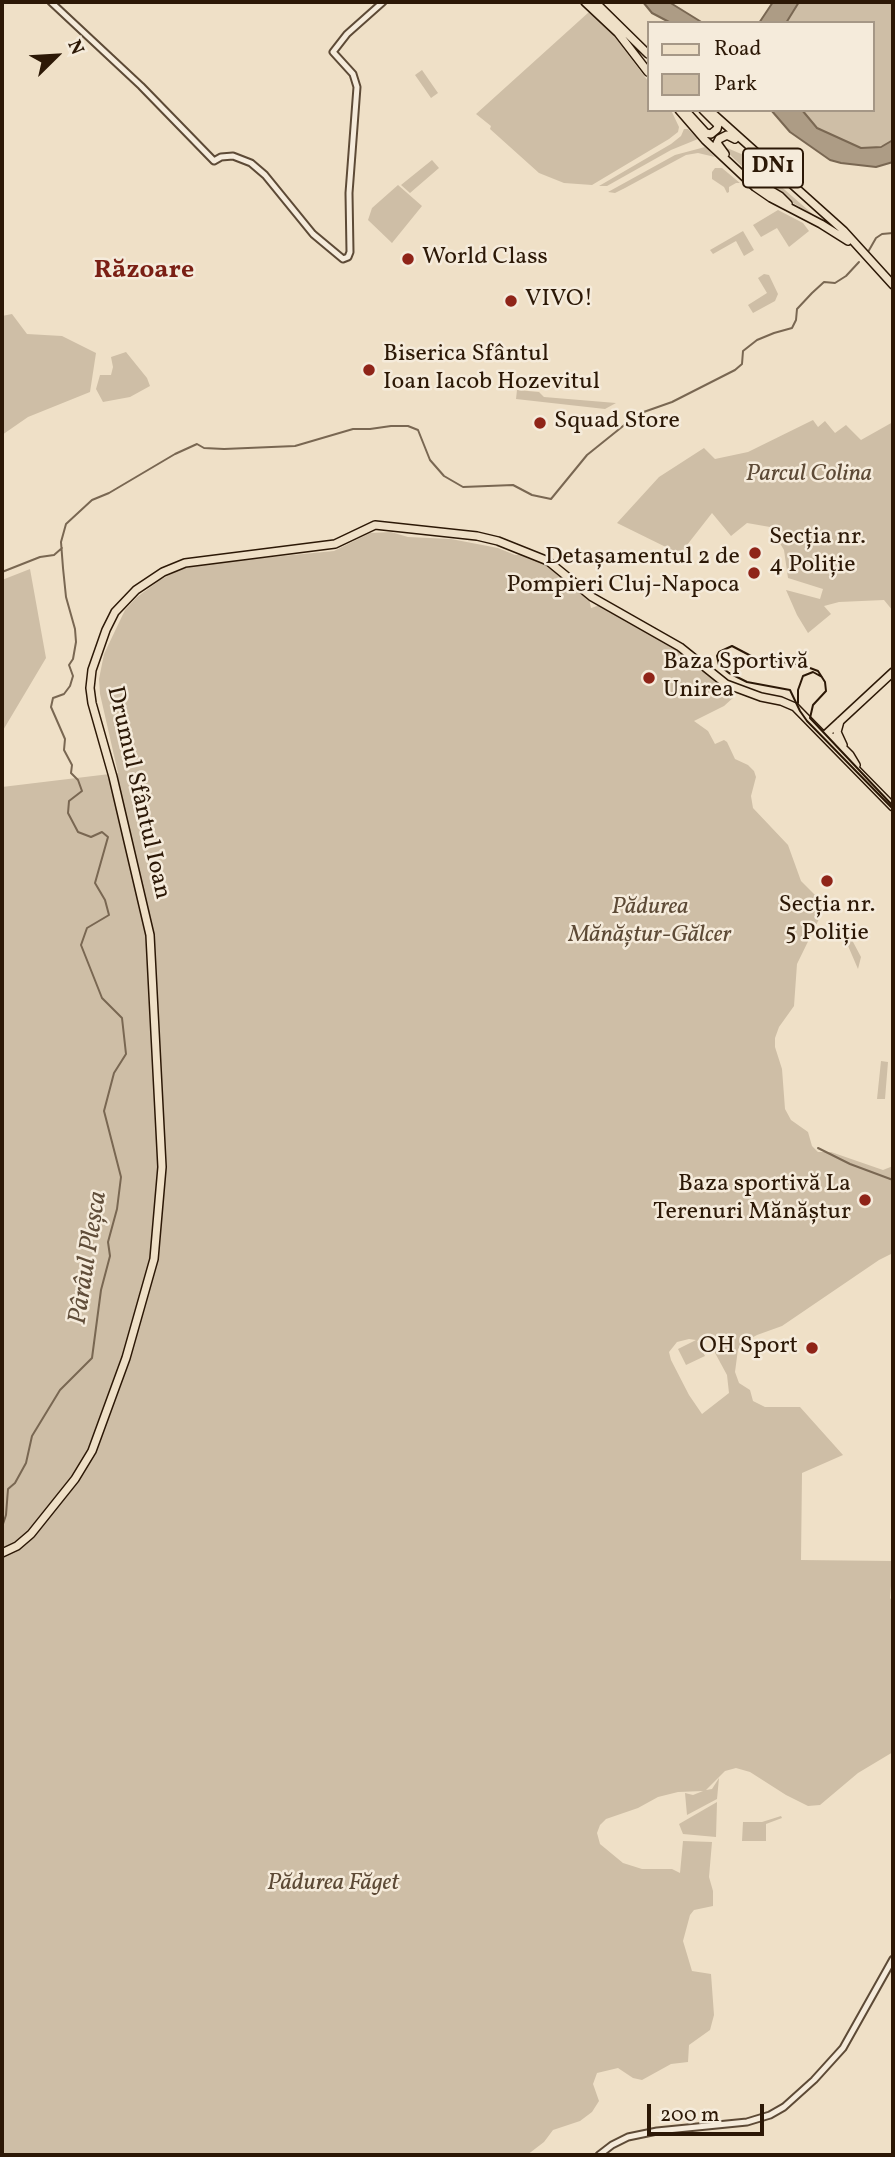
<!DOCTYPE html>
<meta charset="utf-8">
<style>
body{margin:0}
#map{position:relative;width:895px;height:2157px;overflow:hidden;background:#efe0c7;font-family:Vollkorn,serif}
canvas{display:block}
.frame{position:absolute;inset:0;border:4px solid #2c1806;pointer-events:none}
.legend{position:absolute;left:647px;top:21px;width:228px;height:91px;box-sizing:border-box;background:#f5ebdb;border:2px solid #a59786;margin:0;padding:9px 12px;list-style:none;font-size:21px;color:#2c1806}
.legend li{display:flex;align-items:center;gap:14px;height:35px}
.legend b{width:35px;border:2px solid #a59786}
.north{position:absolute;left:21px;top:21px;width:70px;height:70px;-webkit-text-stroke:5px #f5ebdb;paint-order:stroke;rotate:66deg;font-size:19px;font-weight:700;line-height:28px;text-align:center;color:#2c1806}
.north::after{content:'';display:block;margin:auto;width:24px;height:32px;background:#2c1806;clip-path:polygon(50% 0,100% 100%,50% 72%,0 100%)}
.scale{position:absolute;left:647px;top:2104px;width:117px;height:32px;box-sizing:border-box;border:4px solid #2c1806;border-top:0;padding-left:9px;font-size:21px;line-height:24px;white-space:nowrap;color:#2c1806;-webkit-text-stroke:5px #f5ebdb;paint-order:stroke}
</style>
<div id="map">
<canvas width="895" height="2157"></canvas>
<div class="frame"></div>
<ul class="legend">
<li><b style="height:9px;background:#efe0c7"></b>Road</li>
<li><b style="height:19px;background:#cebea6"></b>Park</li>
</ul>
<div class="north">N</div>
<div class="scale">200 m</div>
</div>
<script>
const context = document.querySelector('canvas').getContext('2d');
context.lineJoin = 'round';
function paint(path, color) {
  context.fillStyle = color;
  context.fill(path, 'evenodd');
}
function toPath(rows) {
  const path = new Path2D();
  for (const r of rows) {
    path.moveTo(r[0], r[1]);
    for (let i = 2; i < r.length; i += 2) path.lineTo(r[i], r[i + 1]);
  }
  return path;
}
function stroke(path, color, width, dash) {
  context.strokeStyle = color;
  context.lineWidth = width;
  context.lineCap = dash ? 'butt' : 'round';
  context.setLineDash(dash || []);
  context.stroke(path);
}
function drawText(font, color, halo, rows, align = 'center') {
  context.font = font + ' Vollkorn,serif';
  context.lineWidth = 5;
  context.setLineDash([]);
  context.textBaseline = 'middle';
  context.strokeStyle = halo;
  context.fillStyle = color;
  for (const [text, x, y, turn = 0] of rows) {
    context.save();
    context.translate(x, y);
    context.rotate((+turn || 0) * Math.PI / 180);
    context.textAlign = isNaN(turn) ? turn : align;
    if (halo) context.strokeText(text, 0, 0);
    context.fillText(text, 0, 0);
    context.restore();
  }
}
paint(toPath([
 [799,2,893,2,893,140,889,143,871,149,851,145,817,128,802,110,872,110,872,23,786,23],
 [589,12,608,28,648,81,648,110,671,110,679,127,678,132,669,139,592,185,564,183,539,173,490,129,491,126,476,114],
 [422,70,438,93,431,98,415,75],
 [684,129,688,129,698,139,671,150,607,186,599,186,671,144,681,136],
 [720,145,746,156,816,217,756,180],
 [705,147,715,157,698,153,686,155,625,188,615,193,608,192,675,155],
 [432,160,439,168,410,193,401,185],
 [715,168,722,168,740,183,736,183,729,187,729,192,727,193,724,187,712,179,712,172],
 [398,185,422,206,392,243,368,220,372,208],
 [778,210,803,223,809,231,789,247,777,228,761,237,753,225],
 [743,231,754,250,744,256,736,241,713,254,710,250],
 [764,274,769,275,778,294,775,301,753,313,748,305,767,293,758,278],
 [12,314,27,334,62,336,96,353,90,392,28,417,2,435,2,316],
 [126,352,147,378,150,386,130,397,103,402,96,389,100,375,111,375,113,367,111,357],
 [517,390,539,392,544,397,616,403,605,409,516,399],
 [813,420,818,427,825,421,835,433,846,425,861,440,893,422,893,611,884,600,839,602,824,606,831,614,808,633,797,615,786,590,820,599,823,589,788,578,784,550,770,527,747,523,731,536,712,513,680,554,617,523,659,477,704,448,715,459,748,452],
 [391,532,408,537,451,539,498,548,515,555,526,555,554,569,572,588,589,599,591,608,600,605,675,647,729,687,734,697,724,706,694,721,708,731,715,744,724,740,727,742,735,759,748,765,754,771,756,777,751,796,753,808,788,845,801,881,818,898,820,904,819,919,797,964,794,1006,779,1027,775,1038,775,1047,782,1069,785,1109,791,1120,808,1132,812,1146,818,1152,831,1152,883,1170,893,1166,893,1253,879,1260,782,1326,757,1335,744,1342,738,1349,735,1372,739,1383,750,1390,753,1401,765,1407,800,1407,843,1455,802,1473,801,1560,893,1561,890,1598,893,1602,893,1752,858,1773,820,1805,808,1806,786,1795,750,1772,736,1768,725,1771,706,1790,712,1789,719,1778,717,1799,687,1815,685,1793,693,1795,703,1791,678,1792,658,1797,638,1808,606,1819,600,1825,597,1833,600,1844,623,1863,642,1869,672,1869,680,1873,683,1841,712,1842,709,1877,713,1891,713,1906,694,1910,690,1915,683,1941,692,1971,711,1974,714,2015,710,2030,689,2045,688,2062,671,2064,642,2080,633,2078,618,2068,597,2073,593,2084,599,2101,592,2112,580,2121,553,2130,544,2142,527,2155,2,2155,2,787,118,773,100,694,99,679,104,654,125,610,137,597,160,580,179,570,200,564,334,551,370,533],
 [708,1335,716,1339,714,1351,727,1375,729,1393,702,1414,689,1395,671,1360,669,1352,677,1342,689,1339,696,1340,678,1349,686,1365,705,1356,697,1341],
 [30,569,46,658,2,732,2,774,2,580],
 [843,923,861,957,858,969,839,925],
 [881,1061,888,1062,885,1099,877,1099],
 [717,1802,716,1837,683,1834,679,1824],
 [781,1816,782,1818,766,1824,766,1841,742,1841,743,1822,762,1822]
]), '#cebea6');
const water = toPath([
 [643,2,669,2,703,23,671,23,652,13,643,2],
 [773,2,799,2,786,23,759,23,773,2],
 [771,110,802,110,817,128,861,148,881,147,893,140,893,162,876,167,841,163,830,160,790,132,771,110]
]);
paint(water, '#ad9c85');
stroke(water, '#796752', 2);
stroke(toPath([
 [868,252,876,238,882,234,893,233],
 [2,572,40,557,54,555,62,548],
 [818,1148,850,1164,893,1180],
 [2,1527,6,1515,8,1489,15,1483,26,1463,32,1436,60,1390,92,1358,101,1290,110,1256,108,1242,117,1209,121,1177,104,1111,114,1073,126,1054,122,1018,102,998,81,945,87,928,109,915,105,900,95,883,108,837,102,832,91,837,78,832,68,813,69,801,82,791,78,780,71,773,72,765,64,750,65,739,51,707,53,698,64,694,70,686,73,676,69,665,73,659,76,642,75,629,66,597,63,568,61,542,66,524,92,500,109,493,175,454,197,444,204,448,224,449,295,446,353,429,370,429,391,426,408,426,418,430,430,460,444,476,463,487,513,485,532,495,551,499,587,455,638,414,672,402,735,370,742,364,743,351,757,340,774,333,792,328,796,320,797,309,812,293,824,282,835,283,846,276,859,262]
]), '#796752', 2);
const minor = toPath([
 [51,2,141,86,214,161,221,157,233,156,251,163,265,175,313,234,343,259,348,257,350,252,349,193,357,87,353,74,333,52,347,34,383,2],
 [599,2155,612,2145,628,2137,657,2131,747,2122,770,2115,784,2107,814,2080,843,2048,893,1959]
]);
const major = toPath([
 [585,2,618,33,648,72],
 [595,2,648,54],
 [679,110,705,140,755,187,771,198,821,224,848,241],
 [685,110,706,133,711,134,717,129,718,125,703,110],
 [709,110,844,231,893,285],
 [725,154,717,143,719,139,727,135,735,139],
 [758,183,780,196,788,204],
 [840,721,837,732,843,745],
 [824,736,893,672],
 [832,737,850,755,856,765],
 [2,1553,17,1546,31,1534,75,1479,92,1451,126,1358,154,1259,162,1167,150,935,113,777,92,703,90,688,92,670,106,630,115,612,136,590,163,572,185,563,335,544,375,525,477,536,498,541,548,561,592,597,680,647,726,684,761,697,781,701,795,707,893,807]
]);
stroke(minor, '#5d4a36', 9);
stroke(major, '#2c1806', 10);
stroke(minor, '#f5ebdb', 5);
stroke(major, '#efe0c7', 7);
stroke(toPath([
 [798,703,798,690,803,676,813,672,822,677],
 [893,806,810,718,813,705,826,691,825,682,818,671,802,665,755,658,732,646,719,652,717,656,719,665,729,673,747,682,790,690,800,711,807,721,893,809]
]), '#2c1806', 2);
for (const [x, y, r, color] of [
 [408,259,7,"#8f2418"],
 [511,301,7,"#8f2418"],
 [369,370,7,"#8f2418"],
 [540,423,7,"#8f2418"],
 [755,553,7,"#8f2418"],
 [754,573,7,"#8f2418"],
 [649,678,7,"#8f2418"],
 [827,881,7,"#8f2418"],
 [865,1200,7,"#8f2418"],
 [812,1348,7,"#8f2418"]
]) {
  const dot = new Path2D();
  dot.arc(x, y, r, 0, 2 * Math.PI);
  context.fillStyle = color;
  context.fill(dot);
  stroke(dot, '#f5ebdb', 2.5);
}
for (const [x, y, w] of [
 [773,168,60]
]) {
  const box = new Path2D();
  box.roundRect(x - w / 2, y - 19.5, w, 39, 5);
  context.fillStyle = '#f5ebdb';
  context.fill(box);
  stroke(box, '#2c1806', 2);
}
drawText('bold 23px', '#2c1806', null, [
 ["DN1",773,168]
]);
drawText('24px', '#2c1806', '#f5ebdb', [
 ["World Class",422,259],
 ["VIVO!",525,301],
 ["Biserica Sfântul",383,356],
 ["Ioan Iacob Hozevitul",383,384],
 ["Squad Store",554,423],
 ["Secția nr.",769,539],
 ["4 Poliție",769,567],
 ["Detașamentul 2 de",740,559,"right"],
 ["Pompieri Cluj-Napoca",740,587,"right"],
 ["Baza Sportivă",663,664],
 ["Unirea",663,692],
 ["Secția nr.",827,907,"center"],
 ["5 Poliție",827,935,"center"],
 ["Baza sportivă La",851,1186,"right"],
 ["Terenuri Mănăștur",851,1214,"right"],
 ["OH Sport",798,1348,"right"]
], 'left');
drawText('italic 24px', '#5d4a36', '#f5ebdb', [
 ["Parcul Colina",809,476],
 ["Pădurea",650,909],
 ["Mănăștur-Gălcer",650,937],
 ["Pădurea Făget",333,1885]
]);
drawText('24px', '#2c1806', '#f5ebdb', [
 ["Drumul Sfântul Ioan",137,793,77]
]);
drawText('bold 26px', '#7a1f14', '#f5ebdb', [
 ["Răzoare",144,272]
]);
drawText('italic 26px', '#604d39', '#f5ebdb', [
 ["Pârâul Pleșca",90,1258,-81]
]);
</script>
